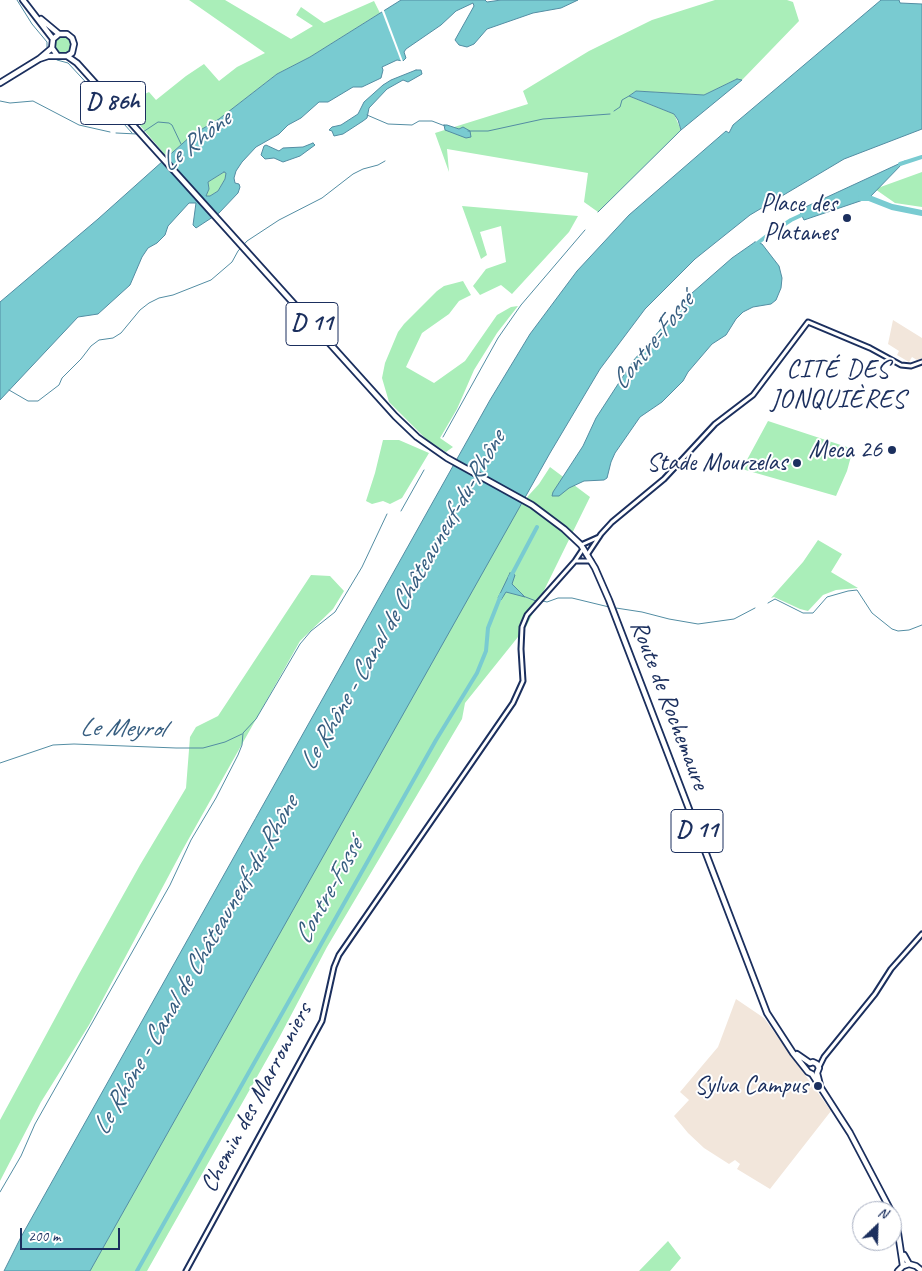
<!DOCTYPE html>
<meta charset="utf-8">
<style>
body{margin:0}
#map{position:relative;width:922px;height:1271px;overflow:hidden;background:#fff;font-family:Caveat,sans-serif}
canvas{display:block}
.north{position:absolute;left:852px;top:1201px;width:50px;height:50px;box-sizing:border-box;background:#fff;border:1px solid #a4acbf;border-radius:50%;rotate:24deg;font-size:14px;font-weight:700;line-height:20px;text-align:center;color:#1b2f5e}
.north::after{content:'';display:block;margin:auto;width:18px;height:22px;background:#1b2f5e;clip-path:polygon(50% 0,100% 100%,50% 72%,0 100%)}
.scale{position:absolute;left:20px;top:1228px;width:100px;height:22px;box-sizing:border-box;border:2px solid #1b2f5e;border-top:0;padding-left:6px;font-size:15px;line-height:18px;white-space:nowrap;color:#1b2f5e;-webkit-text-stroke:4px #fff;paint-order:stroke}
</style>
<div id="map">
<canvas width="922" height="1271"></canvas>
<div class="north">N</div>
<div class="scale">200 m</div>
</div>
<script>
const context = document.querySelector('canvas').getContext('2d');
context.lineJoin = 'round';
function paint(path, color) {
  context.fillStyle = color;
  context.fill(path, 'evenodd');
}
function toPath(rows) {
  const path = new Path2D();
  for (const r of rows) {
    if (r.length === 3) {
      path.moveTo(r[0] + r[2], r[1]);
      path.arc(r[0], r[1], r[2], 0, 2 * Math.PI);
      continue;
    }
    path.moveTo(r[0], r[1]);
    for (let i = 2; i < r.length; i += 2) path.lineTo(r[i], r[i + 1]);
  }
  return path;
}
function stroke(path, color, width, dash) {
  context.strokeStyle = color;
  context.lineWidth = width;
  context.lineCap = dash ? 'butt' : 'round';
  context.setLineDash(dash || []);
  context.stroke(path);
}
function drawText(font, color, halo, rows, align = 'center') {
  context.font = font + ' Caveat,sans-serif';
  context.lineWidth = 4;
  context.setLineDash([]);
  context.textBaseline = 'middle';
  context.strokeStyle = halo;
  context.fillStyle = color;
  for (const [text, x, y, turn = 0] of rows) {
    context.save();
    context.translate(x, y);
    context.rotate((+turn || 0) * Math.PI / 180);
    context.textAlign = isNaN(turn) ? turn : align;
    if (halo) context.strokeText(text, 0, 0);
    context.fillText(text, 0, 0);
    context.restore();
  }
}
paint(toPath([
 [893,320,922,338,922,358,917,360,912,357,909,362,897,355,899,351,888,344],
 [736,999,764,1018,831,1111,770,1189,737,1169,740,1164,735,1160,729,1164,704,1148,688,1133,674,1116,689,1100,680,1092,718,1047]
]), '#f2e6db');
paint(toPath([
 [189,0,225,0,291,39,313,26,296,15,301,7,324,23,374,1,380,13,310,57,277,74,219,119,192,135,167,157,126,109,134,99,149,92,156,100,186,76,204,64,219,81,237,67,265,53],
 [715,0,787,0,793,2,799,21,742,80,737,79,704,95,636,91,629,96,674,114,681,130,598,212,584,202,588,173,447,149,449,172,435,133,528,104,523,91,589,51,652,20],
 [63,45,9],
 [224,172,226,173,225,179,218,191,210,196,206,196,209,189,208,182],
 [922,172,922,207,895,203,875,189],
 [462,206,578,216,569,232,512,294,501,285,480,295,473,286,486,269,506,262,501,226,480,232,487,255,481,259],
 [463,281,471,295,459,301,449,314,422,333,406,367,434,383,465,361,497,315,511,307,518,306,497,333,474,370,457,409,440,438,453,447,446,452,428,441,389,402,382,378,385,363,398,332,404,324,437,291,444,286],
 [768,421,853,449,847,471,836,496,742,469],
 [383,440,399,440,429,453,402,498,390,504,383,501,372,504,366,501,375,473],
 [550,467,590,497,526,627,465,703,462,719,327,947,279,1038,147,1271,90,1271,515,513,529,495,539,484],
 [818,540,842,554,831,572,858,588,836,590,823,595,808,611,800,609,774,597,771,598,803,562],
 [311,575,330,576,344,591,333,609,300,641,183,849,89,1025,41,1102,0,1181,0,1120,79,974,140,865,186,788,190,737,196,727,218,716],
 [668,1241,681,1258,670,1271,639,1271]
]), '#aaeeb9');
const water = toPath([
 [401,0,485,0,487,2,501,0,578,0,561,8,533,13,487,29,474,44,467,47,459,45,455,40,474,6,473,3,456,11,441,25,406,49,404,52,406,58,403,61,397,60,382,67,383,70,381,78,362,87,353,87,328,102,319,102,301,118,288,125,279,134,256,147,242,162,236,171,234,178,235,183,239,184,240,187,238,193,219,213,196,228,193,225,196,203,189,203,168,226,165,235,157,243,148,248,142,257,130,285,98,314,78,317,0,400,0,302,98,219,192,135,219,119,277,74,310,57,401,0],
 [224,172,226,173,225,179,218,191,210,196,206,196,209,189,208,182,224,172],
 [881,0,899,0,900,3,922,4,922,129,844,159,750,215,695,259,645,309,600,369,550,453,90,1271,4,1271,21,1237,490,400,530,334,577,271,629,215,726,131,729,133,733,125,881,0],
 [416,70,421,70,422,74,408,82,403,80,387,89,369,108,367,118,363,121,343,134,334,136,332,131,329,130,332,127,341,125,358,114,364,102,383,85,391,80,416,70],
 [737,79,742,80,681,130,678,120,674,114,629,96,636,91,704,95,737,79],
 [444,125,447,125,459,129,463,127,470,131,471,137,466,138,445,130,444,125],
 [313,143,315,145,300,156,283,162,274,158,265,159,261,155,264,146,266,145,279,151,283,148,303,147,313,143],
 [905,161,869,198,804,220,799,210,905,161],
 [755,242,762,244,779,266,782,278,781,288,776,300,771,304,753,307,743,312,736,319,726,335,712,344,688,372,683,381,662,402,640,417,615,453,611,462,607,478,604,480,584,481,569,488,559,496,552,496,553,492,583,446,596,418,633,361,692,293,732,258,755,242],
 [510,573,515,575,512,584,525,597,506,592,501,600,498,598,510,573]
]);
paint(water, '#79cbd1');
stroke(water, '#538da3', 1);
paint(toPath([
 [383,8,404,64,402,64,381,9]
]), '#fff');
stroke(toPath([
 [17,0,32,24,47,42,47,47],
 [57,60,68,63,119,118],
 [0,101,10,103,33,101,79,125,110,132],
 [614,111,620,107,622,100,629,96],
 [367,115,388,124,412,125,419,121,432,121,445,126],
 [124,124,132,133],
 [468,131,488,131,543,119,610,114],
 [143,132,158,122,169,123,172,125,181,144],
 [116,133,137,134],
 [598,212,681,130],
 [9,390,28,401,38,401,59,385,62,378,81,359,91,346,99,340,113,338,121,333,140,310,149,303,159,298,173,295,211,280,232,262,238,251,247,241,279,220,322,198,353,174,363,169,378,165,385,161],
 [443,437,498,338,521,305,585,230],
 [401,511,424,470],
 [523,596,536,601],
 [543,601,547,602,558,598,572,598,609,607],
 [768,603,775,599,803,613,813,613,827,597,848,591,857,590,872,613,892,629,898,631,909,630,922,625],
 [616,608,642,612,669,619,698,624,734,619,755,608],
 [0,763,53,745,74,744,176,748,203,748,225,742,242,734],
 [0,1192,21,1156,35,1124,170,885,191,840,216,798,238,755,242,745,243,733,256,719,300,644,311,631,335,612,362,567,387,514]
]), '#538da3', 1);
stroke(toPath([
 [900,164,922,157],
 [755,245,768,235,791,220,806,213],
 [510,578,537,527],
 [137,1271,436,740,477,673,486,651,488,628,501,595]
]), '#79cbd1', 4);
stroke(toPath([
 [861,198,869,198,892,207,922,213]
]), '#79cbd1', 6);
const tertiary = toPath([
 [581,545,599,537],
 [587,555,601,534,612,522,664,479,715,424,753,395,808,322,870,348,901,365,911,366,922,362],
 [576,561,591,561],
 [819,1067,824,1057,875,994,891,969,922,934],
 [186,1271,322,1021,334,967,339,955,513,703,523,681,521,649,522,627,527,615,575,561,583,549]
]);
const primary = toPath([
 [23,0,53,39],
 [41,19,59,34],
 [67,56,77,63,395,416,417,437,447,458,532,505,564,529,581,545,595,568,609,600,767,1013,793,1053,808,1072,812,1074,850,1133,891,1211],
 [39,59,48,56,67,56,72,53,74,44,72,38,67,34,59,34,53,39,52,48,57,55],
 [0,83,39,59,52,48],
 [797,1054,810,1063],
 [810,1063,813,1062,817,1064,819,1068,817,1073],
 [817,1073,820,1085],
 [892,1214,898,1233,903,1266],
 [904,1255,909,1264],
 [898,1271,903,1266,909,1264,916,1266,922,1271]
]);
stroke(tertiary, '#1b2f5e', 7);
stroke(primary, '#1b2f5e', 8);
stroke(tertiary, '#fff', 3);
stroke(primary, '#fff', 4.5);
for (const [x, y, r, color] of [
 [847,218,5,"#1b2f5e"],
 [892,450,5,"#1b2f5e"],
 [797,463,5,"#1b2f5e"],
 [818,1086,5,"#1b2f5e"]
]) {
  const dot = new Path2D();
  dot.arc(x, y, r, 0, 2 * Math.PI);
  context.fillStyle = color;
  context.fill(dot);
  stroke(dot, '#fff', 2);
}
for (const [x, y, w] of [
 [113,103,65],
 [312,324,52],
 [697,831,52]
]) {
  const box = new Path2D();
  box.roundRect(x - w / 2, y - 21.5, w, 43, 4);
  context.fillStyle = '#fff';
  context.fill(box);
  stroke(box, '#1b2f5e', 1);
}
drawText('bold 24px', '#1b2f5e', null, [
 ["D 86h",113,103],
 ["D 11",312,324],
 ["D 11",697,831]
]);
drawText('25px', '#1b2f5e', '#fff', [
 ["Place des",837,204],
 ["Platanes",837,233],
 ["Meca 26",882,450],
 ["Stade Mourzelas",787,463],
 ["Sylva Campus",808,1086]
], 'right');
drawText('25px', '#1b2f5e', '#fff', [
 ["Route de Rochemaure",669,705,69],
 ["Chemin des Marronniers",257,1098,-62]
]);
drawText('italic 26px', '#375e80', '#fff', [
 ["Le Rhône",196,142,-38],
 ["Contre-Fossé",653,342,-51],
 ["Le Rhône - Canal de Châteauneuf-du-Rhône",403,601,-60],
 ["Le Meyrol",122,729,1],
 ["Contre-Fossé",329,892,-61],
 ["Le Rhône - Canal de Châteauneuf-du-Rhône",196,966,-60]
]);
context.letterSpacing = '1px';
drawText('26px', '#1b2f5e', '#fff', [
 ["CITÉ DES",838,370],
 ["JONQUIÈRES",838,400]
]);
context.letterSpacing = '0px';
</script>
